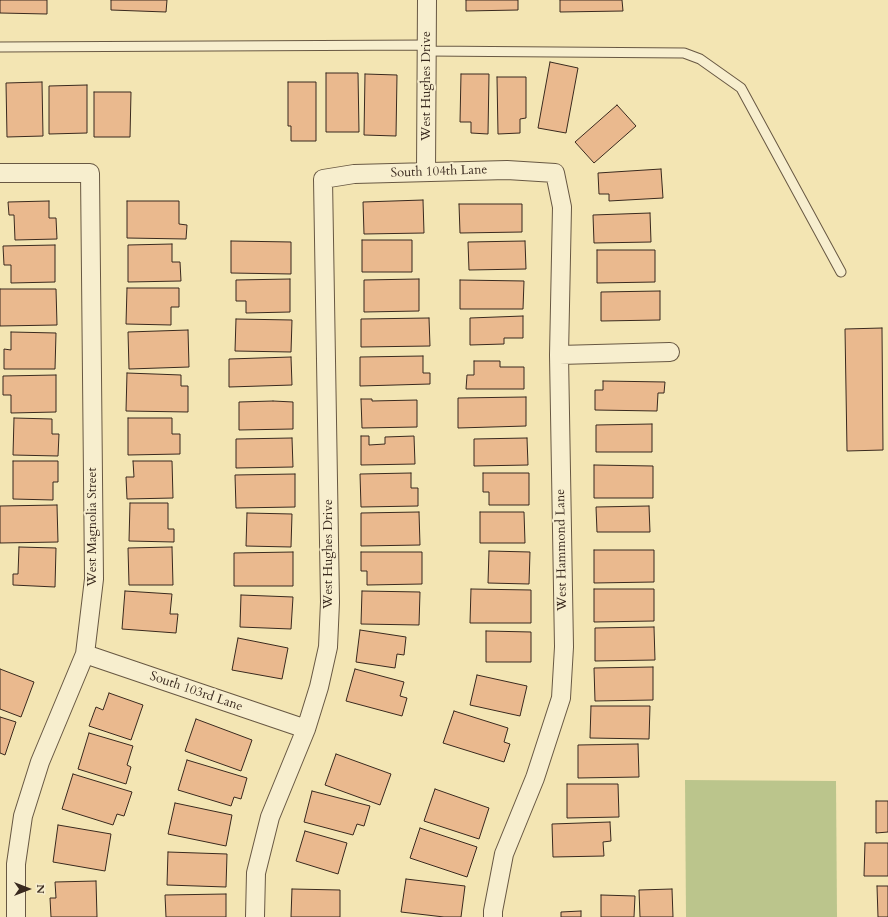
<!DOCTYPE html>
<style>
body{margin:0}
#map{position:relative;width:888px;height:917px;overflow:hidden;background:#f3e5b3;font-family:Cardo,serif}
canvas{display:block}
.north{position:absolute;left:8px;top:869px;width:40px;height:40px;-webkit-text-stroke:3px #f7eece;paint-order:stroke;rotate:90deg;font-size:11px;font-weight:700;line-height:16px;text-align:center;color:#39291e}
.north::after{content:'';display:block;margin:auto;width:14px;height:18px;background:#39291e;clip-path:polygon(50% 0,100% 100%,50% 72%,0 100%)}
</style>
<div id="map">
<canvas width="888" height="917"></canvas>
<div class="north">N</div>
</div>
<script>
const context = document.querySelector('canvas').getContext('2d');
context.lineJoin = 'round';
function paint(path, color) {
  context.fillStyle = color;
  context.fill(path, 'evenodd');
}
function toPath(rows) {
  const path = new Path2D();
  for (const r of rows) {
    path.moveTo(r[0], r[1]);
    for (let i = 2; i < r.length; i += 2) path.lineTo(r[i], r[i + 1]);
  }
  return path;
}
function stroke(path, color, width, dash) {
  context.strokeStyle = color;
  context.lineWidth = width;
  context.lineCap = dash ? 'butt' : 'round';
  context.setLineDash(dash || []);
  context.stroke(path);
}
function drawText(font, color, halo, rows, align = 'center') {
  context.font = font + ' Cardo,serif';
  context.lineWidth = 4;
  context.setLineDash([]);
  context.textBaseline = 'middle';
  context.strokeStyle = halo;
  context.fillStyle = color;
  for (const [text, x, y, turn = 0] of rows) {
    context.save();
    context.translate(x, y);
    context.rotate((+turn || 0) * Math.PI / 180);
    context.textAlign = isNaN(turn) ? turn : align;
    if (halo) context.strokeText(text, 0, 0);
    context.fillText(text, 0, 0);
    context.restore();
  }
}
paint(toPath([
 [685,780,836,781,837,917,686,917]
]), '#bbc58c');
const building = toPath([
 [0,0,47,0,47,14,0,13,0,0],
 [111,0,167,0,166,12,111,10,111,0],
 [466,0,518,0,518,10,466,11,466,0],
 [560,0,622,0,623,11,560,12,560,0],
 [550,62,578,68,566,133,538,128,550,62],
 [326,73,358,73,359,132,326,132,326,73],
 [365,74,397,75,396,136,364,135,365,74],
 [461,74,489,74,488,134,471,133,471,122,460,122,461,74],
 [497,77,526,77,526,118,520,119,520,133,498,134,497,77],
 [42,82,43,136,7,137,6,83,42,82],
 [288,82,316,82,316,141,291,141,291,126,288,126,288,82],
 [87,85,87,133,49,134,49,86,87,85],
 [94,92,131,92,130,137,94,137,94,92],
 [617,105,636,126,594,163,575,142,617,105],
 [661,169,663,198,609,201,609,194,599,194,598,173,661,169],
 [423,200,424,233,364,234,363,202,423,200],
 [49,201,49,218,56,218,57,239,15,240,14,215,9,215,8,202,49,201],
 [127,201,179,201,179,224,187,225,186,239,127,238,127,201],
 [459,204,522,204,522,232,460,233,459,204],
 [650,213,651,242,594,243,593,215,650,213],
 [362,240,412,240,412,272,362,272,362,240],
 [231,241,291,242,291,274,231,273,231,241],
 [525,241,526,269,469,270,468,242,525,241],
 [172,244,172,262,180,262,181,281,128,282,128,245,172,244],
 [55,245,55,282,11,283,11,265,4,265,3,246,55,245],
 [597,250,655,250,655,282,597,283,597,250],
 [290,279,290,312,246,313,246,301,236,301,236,280,290,279],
 [419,279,419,311,364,312,364,280,419,279],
 [460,280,524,281,523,309,460,309,460,280],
 [127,288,179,288,179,307,171,307,171,325,126,324,127,288],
 [0,289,56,289,57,325,0,326,0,289],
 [660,291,660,320,601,321,601,292,660,291],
 [523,316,523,338,504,338,504,344,470,345,470,318,523,316],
 [429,318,430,346,361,347,361,319,429,318],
 [236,319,292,320,291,352,235,351,236,319],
 [882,328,883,450,847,451,845,329,882,328],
 [188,330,189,367,129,369,128,332,188,330],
 [11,332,56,333,55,369,4,369,4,349,11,350,11,332],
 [423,356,423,373,430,373,430,384,360,386,360,357,423,356],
 [291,357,292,385,229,387,229,359,291,357],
 [474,361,500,361,500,367,524,367,524,389,466,389,467,375,474,375,474,361],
 [127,373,181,375,181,386,188,386,188,412,126,411,127,373],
 [56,375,56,412,11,413,11,395,3,395,3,376,56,375],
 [603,381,665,382,664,393,658,393,657,411,595,410,595,390,603,390,603,381],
 [526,397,526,426,458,428,458,398,526,397],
 [361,399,372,399,372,401,417,400,417,427,362,428,361,399],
 [273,401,293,402,293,429,239,430,239,402,273,401],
 [14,418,52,419,52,434,59,434,58,456,13,455,14,418],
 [128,418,172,418,172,434,180,434,180,454,128,455,128,418],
 [652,424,652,452,596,452,596,425,652,424],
 [361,436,369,436,369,445,385,444,385,437,414,436,415,464,361,465,361,436],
 [292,438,293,467,236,468,236,439,292,438],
 [527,438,528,465,474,466,474,439,527,438],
 [13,461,58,461,58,482,53,482,53,500,13,499,13,461],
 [133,461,172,461,173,498,127,499,126,477,134,477,133,461],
 [594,465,653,466,653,498,594,498,594,465],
 [411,473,411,488,418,488,418,506,361,507,360,474,411,473],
 [483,473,529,473,529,505,489,505,489,492,483,492,483,473],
 [295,474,295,507,236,508,235,475,295,474],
 [130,503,168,503,168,529,174,529,174,542,129,541,130,503],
 [57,505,58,542,0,543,0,506,57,505],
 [649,506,650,532,597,532,596,507,649,506],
 [419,512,420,545,361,546,361,513,419,512],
 [480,512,524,512,525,543,480,543,480,512],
 [247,513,292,514,291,547,246,546,247,513],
 [19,547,56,548,55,587,13,585,13,574,18,574,19,547],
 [172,547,173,585,129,585,128,548,172,547],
 [594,550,654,550,654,582,594,583,594,550],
 [489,551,530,552,529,584,488,583,489,551],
 [293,552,293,586,234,586,234,553,293,552],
 [361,552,422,552,422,584,367,585,367,571,361,571,361,552],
 [471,589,531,590,531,623,470,623,471,589],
 [594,589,654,589,654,621,594,622,594,589],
 [125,591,172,594,170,614,178,614,176,633,122,629,125,591],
 [362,591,420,592,419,625,361,624,362,591],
 [241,595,293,597,291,629,240,627,241,595],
 [654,627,655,660,595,661,595,628,654,627],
 [360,630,406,637,404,655,397,654,395,668,356,662,360,630],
 [486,631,531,632,531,662,486,662,486,631],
 [238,638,288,648,282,679,232,670,238,638],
 [653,667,653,700,595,701,594,668,653,667],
 [0,669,34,682,21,717,0,709,0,669],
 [355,669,404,682,400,696,407,698,402,716,346,701,355,669],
 [477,675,527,686,520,716,470,705,477,675],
 [109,693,143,705,131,740,89,726,96,707,103,710,109,693],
 [591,706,650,706,649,739,590,738,591,706],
 [454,711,508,728,504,742,510,744,504,762,443,743,454,711],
 [0,717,16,722,5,755,0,753,0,717],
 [196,719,252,740,241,771,185,751,196,719],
 [89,733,133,746,127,765,131,767,126,784,78,769,89,733],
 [638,744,639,777,578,778,578,745,638,744],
 [336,754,391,774,380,805,325,785,336,754],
 [187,760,247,778,241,799,234,797,231,806,178,790,187,760],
 [73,774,132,792,124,816,117,814,113,825,62,809,73,774],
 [567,784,618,784,619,817,567,818,567,784],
 [435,789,489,808,479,839,424,821,435,789],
 [312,791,370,806,364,826,357,824,353,835,304,822,312,791],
 [876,801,888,801,888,832,876,833,876,801],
 [175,803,232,815,226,846,168,834,175,803],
 [610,822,611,841,603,842,604,856,553,857,552,824,610,822],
 [58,825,111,834,105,871,53,862,58,825],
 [420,828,477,847,467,877,410,858,420,828],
 [305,831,347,843,338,874,296,861,305,831],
 [865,843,888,843,888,876,864,876,865,843],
 [168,852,227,854,226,887,167,885,168,852],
 [406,879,465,886,461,917,444,917,401,912,406,879],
 [96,881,97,917,51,917,50,898,56,898,55,882,96,881],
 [877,886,888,886,888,917,878,917,877,886],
 [292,889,340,890,340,917,291,917,292,889],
 [672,889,673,917,640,917,639,890,672,889],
 [226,894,226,917,166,917,165,895,226,894],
 [601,895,635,896,634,917,601,917,601,895],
 [581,911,581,917,561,917,561,912,581,911]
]);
paint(building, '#eab98e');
stroke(building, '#39291e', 1);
const lane = toPath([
 [0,47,427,45],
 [427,51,684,53,700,59,741,88,841,272]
]);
const street = toPath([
 [426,172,427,0],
 [0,173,90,173,94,579,85,654,40,762,23,816,16,864,16,917],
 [559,355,670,352],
 [85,654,306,729],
 [255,917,256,873,270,817,306,729,319,687,328,647,330,602,323,179,354,174,507,170,555,173,562,207,559,355,564,647,561,698,535,778,504,854,493,911,493,917]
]);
stroke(lane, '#685843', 11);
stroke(street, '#685843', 20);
stroke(lane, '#f7eece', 9);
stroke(street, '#f7eece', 18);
drawText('13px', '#39291e', '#f7eece', [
 ["West Hughes Drive",427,86,-90],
 ["South 104th Lane",439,172,-2],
 ["West Magnolia Street",93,527,-90],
 ["West Hammond Lane",562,550,-91],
 ["West Hughes Drive",329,554,-90],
 ["South 103rd Lane",196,692,19]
]);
</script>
